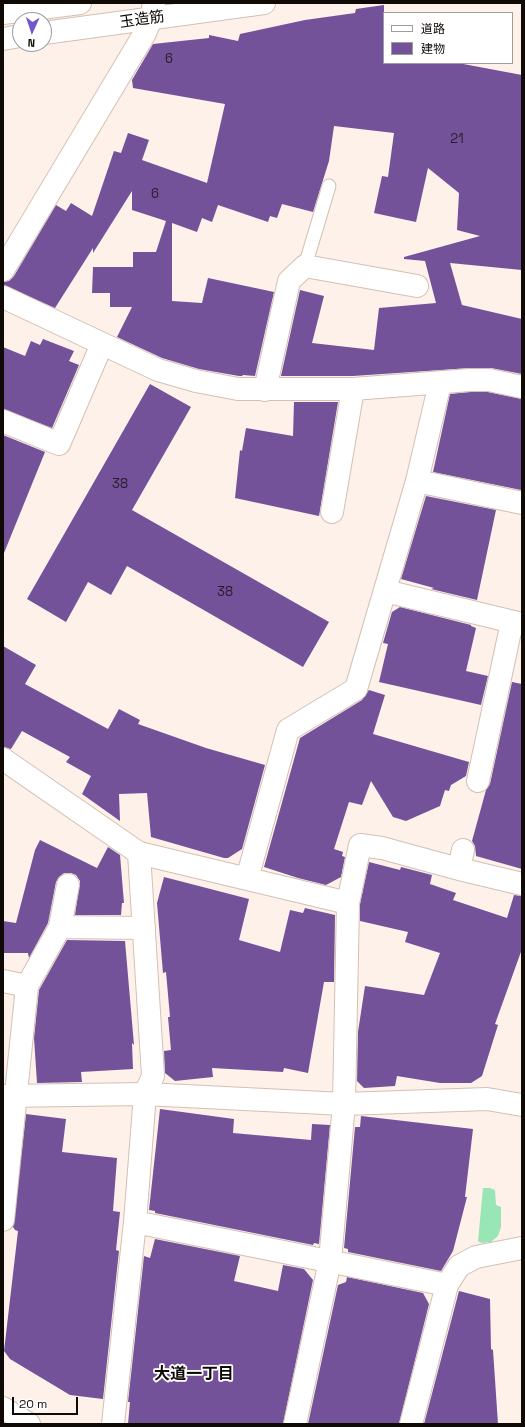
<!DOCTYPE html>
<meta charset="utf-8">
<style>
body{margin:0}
#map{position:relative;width:525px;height:1427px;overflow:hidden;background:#fdf1ea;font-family:"Space Grotesk","Noto Sans JP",sans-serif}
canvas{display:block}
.frame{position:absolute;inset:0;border:4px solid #100a06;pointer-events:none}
.legend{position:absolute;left:383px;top:12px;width:130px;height:52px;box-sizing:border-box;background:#fff;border:1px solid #9f9d9b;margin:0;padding:5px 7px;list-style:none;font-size:12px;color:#100a06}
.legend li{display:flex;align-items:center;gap:8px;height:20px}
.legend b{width:20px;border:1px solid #9f9d9b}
.north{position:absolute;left:12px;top:12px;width:40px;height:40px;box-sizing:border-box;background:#fff;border:1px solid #9f9d9b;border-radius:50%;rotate:183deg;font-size:11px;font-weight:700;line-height:16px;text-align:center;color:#100a06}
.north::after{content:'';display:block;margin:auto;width:14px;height:18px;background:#7355cf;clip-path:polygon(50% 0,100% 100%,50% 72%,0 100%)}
.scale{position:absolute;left:12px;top:1397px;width:66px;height:18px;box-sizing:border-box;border:2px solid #100a06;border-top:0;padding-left:5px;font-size:12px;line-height:14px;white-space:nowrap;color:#100a06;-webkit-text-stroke:3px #fff;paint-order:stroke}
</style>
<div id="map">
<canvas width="525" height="1427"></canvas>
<div class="frame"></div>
<ul class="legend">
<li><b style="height:5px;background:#fff"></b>道路</li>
<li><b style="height:11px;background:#73529a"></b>建物</li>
</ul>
<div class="north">N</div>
<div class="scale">20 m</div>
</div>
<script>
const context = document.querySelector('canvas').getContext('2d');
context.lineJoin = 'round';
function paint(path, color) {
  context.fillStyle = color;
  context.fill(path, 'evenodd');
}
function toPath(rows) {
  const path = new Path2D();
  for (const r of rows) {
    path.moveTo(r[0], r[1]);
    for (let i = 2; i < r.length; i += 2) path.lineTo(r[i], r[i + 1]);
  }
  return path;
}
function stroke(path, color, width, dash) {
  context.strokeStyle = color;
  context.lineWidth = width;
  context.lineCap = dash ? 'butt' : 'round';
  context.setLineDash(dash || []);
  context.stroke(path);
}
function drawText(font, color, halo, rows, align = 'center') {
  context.font = font + ' "Space Grotesk","Noto Sans JP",sans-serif';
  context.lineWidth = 3.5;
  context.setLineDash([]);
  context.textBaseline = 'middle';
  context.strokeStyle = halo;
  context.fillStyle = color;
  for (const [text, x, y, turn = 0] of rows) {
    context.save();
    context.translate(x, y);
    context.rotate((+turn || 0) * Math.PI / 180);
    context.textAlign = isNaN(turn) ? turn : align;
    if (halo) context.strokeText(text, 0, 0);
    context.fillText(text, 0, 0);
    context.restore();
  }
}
paint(toPath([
 [483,1188,490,1188,495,1190,496,1205,501,1207,501,1227,498,1236,491,1242,481,1243,478,1241]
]), '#98e5b6');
paint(toPath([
 [384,5,384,63,458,63,522,75,522,270,450,263,462,305,522,319,522,374,491,368,470,368,353,376,281,376,300,290,324,296,312,343,374,350,379,308,436,303,425,261,404,259,404,257,480,236,457,230,459,193,428,168,416,222,374,213,382,176,388,177,394,133,334,126,329,161,313,212,282,204,277,218,270,216,268,222,218,205,212,222,202,218,197,232,172,223,172,301,202,303,208,278,274,292,255,376,243,375,242,376,239,376,199,369,162,358,117,337,132,307,110,307,110,293,92,293,93,267,133,267,133,252,156,252,166,221,132,210,132,191,93,253,93,248,55,308,3,285,3,282,9,281,14,276,56,205,66,211,71,203,92,216,114,151,121,153,128,133,149,140,142,160,207,183,225,104,133,88,132,80,153,44,209,38,209,35,238,41,240,34,305,20,355,13,356,9],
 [43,339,74,351,69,361,79,365,52,428,3,409,3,347,25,356,31,341,40,345],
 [150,384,191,407,132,510,329,622,303,667,127,566,111,595,88,582,66,622,27,599],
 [470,392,488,392,522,399,521,490,433,472,450,394],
 [294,402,338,402,319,516,235,498,240,450,242,451,246,428,293,436],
 [3,435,45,452,4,553,3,553],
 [426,496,496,510,477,600,431,589,434,588,401,579],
 [400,607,471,625,471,626,476,628,466,671,488,676,481,705,379,682,388,644,383,643,392,612],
 [3,646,36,665,25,684,108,729,119,709,140,720,138,724,206,748,265,765,242,849,228,858,224,858,151,837,147,793,119,794,120,821,82,794,91,776,66,762,70,757,22,731,11,749,3,747],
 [512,682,522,684,522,869,476,856,475,846,472,841,486,790,490,784],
 [369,690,385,695,373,734,469,762,466,776,451,785,449,791,445,790,440,806,406,821,393,817,371,781,362,805,349,802,334,849,343,852,342,856,345,857,341,877,326,885,298,878,264,867,300,738,362,700],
 [40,840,97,868,108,847,120,855,124,903,122,903,121,915,75,915,80,881,76,875,71,873,64,873,59,877,56,882,48,923,29,958,28,953,3,953,3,921,16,923,35,850],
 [369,862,400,870,401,867,432,875,430,884,456,893,453,900,507,918,514,895,522,896,522,949,495,1024,498,1025,482,1076,471,1083,440,1083,397,1076,395,1086,364,1088,357,1081,358,1032,365,986,424,995,440,953,405,942,408,932,360,921,360,904],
 [164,877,249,899,239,940,280,952,290,910,303,913,305,908,335,915,334,982,324,982,308,1073,284,1068,283,1072,212,1068,213,1077,175,1081,165,1073,164,1051,171,1050,168,1017,170,1017,166,972,163,973,157,903],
 [67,940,125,941,134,1045,132,1043,133,1069,81,1072,82,1082,37,1083,34,1038,39,990],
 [160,1109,234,1119,233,1133,311,1140,312,1124,330,1125,319,1244,314,1243,313,1245,155,1213,155,1211,149,1210],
 [26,1114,66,1119,62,1152,117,1158,113,1211,120,1212,116,1250,119,1251,103,1399,70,1395,10,1359,4,1351,18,1231,15,1230,13,1227],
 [361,1116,473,1129,465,1197,467,1197,453,1251,441,1271,348,1252,348,1249,344,1248,355,1127,360,1127],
 [155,1239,240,1256,234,1281,278,1291,283,1265,304,1269,313,1280,283,1424,128,1424,130,1402,128,1402,144,1256,150,1258],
 [347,1277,423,1293,429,1304,399,1424,308,1424,338,1285,346,1282],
 [459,1291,490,1299,491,1349,493,1350,498,1424,424,1424]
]), '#73529a');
const service = toPath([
 [305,266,329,186]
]);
const minor = toPath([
 [3,270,145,33,151,19,154,3],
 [3,297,158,370,196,381,238,389,353,389,470,380,489,380,522,387],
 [265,390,289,281,305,266,417,286],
 [3,421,59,444,102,344],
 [417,481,522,503],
 [332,512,353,389],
 [385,591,522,624],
 [3,759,139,853,348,903,360,845,382,848,459,869,522,884],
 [478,781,512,622],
 [459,869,463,850],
 [247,879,288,730,356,689,417,481,440,383],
 [60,927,68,885],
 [3,1096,145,1094,344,1104,487,1099,522,1105],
 [3,1220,27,986,60,927,144,928],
 [135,1222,447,1285],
 [113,1424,135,1222,145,1094],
 [411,1424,447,1285,459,1266,476,1257,522,1248]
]);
const tertiary = toPath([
 [3,13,80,3],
 [44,33,264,3],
 [3,39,20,36],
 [139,853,153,1076,145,1094],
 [3,981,27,986],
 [295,1424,330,1261,344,1104,348,903]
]);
const trunk = toPath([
 [3,1408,29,1424]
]);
stroke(service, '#d3c0b4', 15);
stroke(minor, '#d3c0b4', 24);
stroke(tertiary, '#d3c0b4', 24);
stroke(trunk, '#d3c0b4', 24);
stroke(service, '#fff', 13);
stroke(minor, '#fff', 22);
stroke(tertiary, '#fff', 22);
stroke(trunk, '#fff', 22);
drawText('13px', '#291c2b', null, [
 ["6",169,59],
 ["21",457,139],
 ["6",155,194],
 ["38",120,484],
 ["38",225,592]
]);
drawText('15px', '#100a06', '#fff', [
 ["玉造筋",142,20,-8]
]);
drawText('bold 16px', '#100a06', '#fff', [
 ["大道一丁目",194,1375]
]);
</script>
